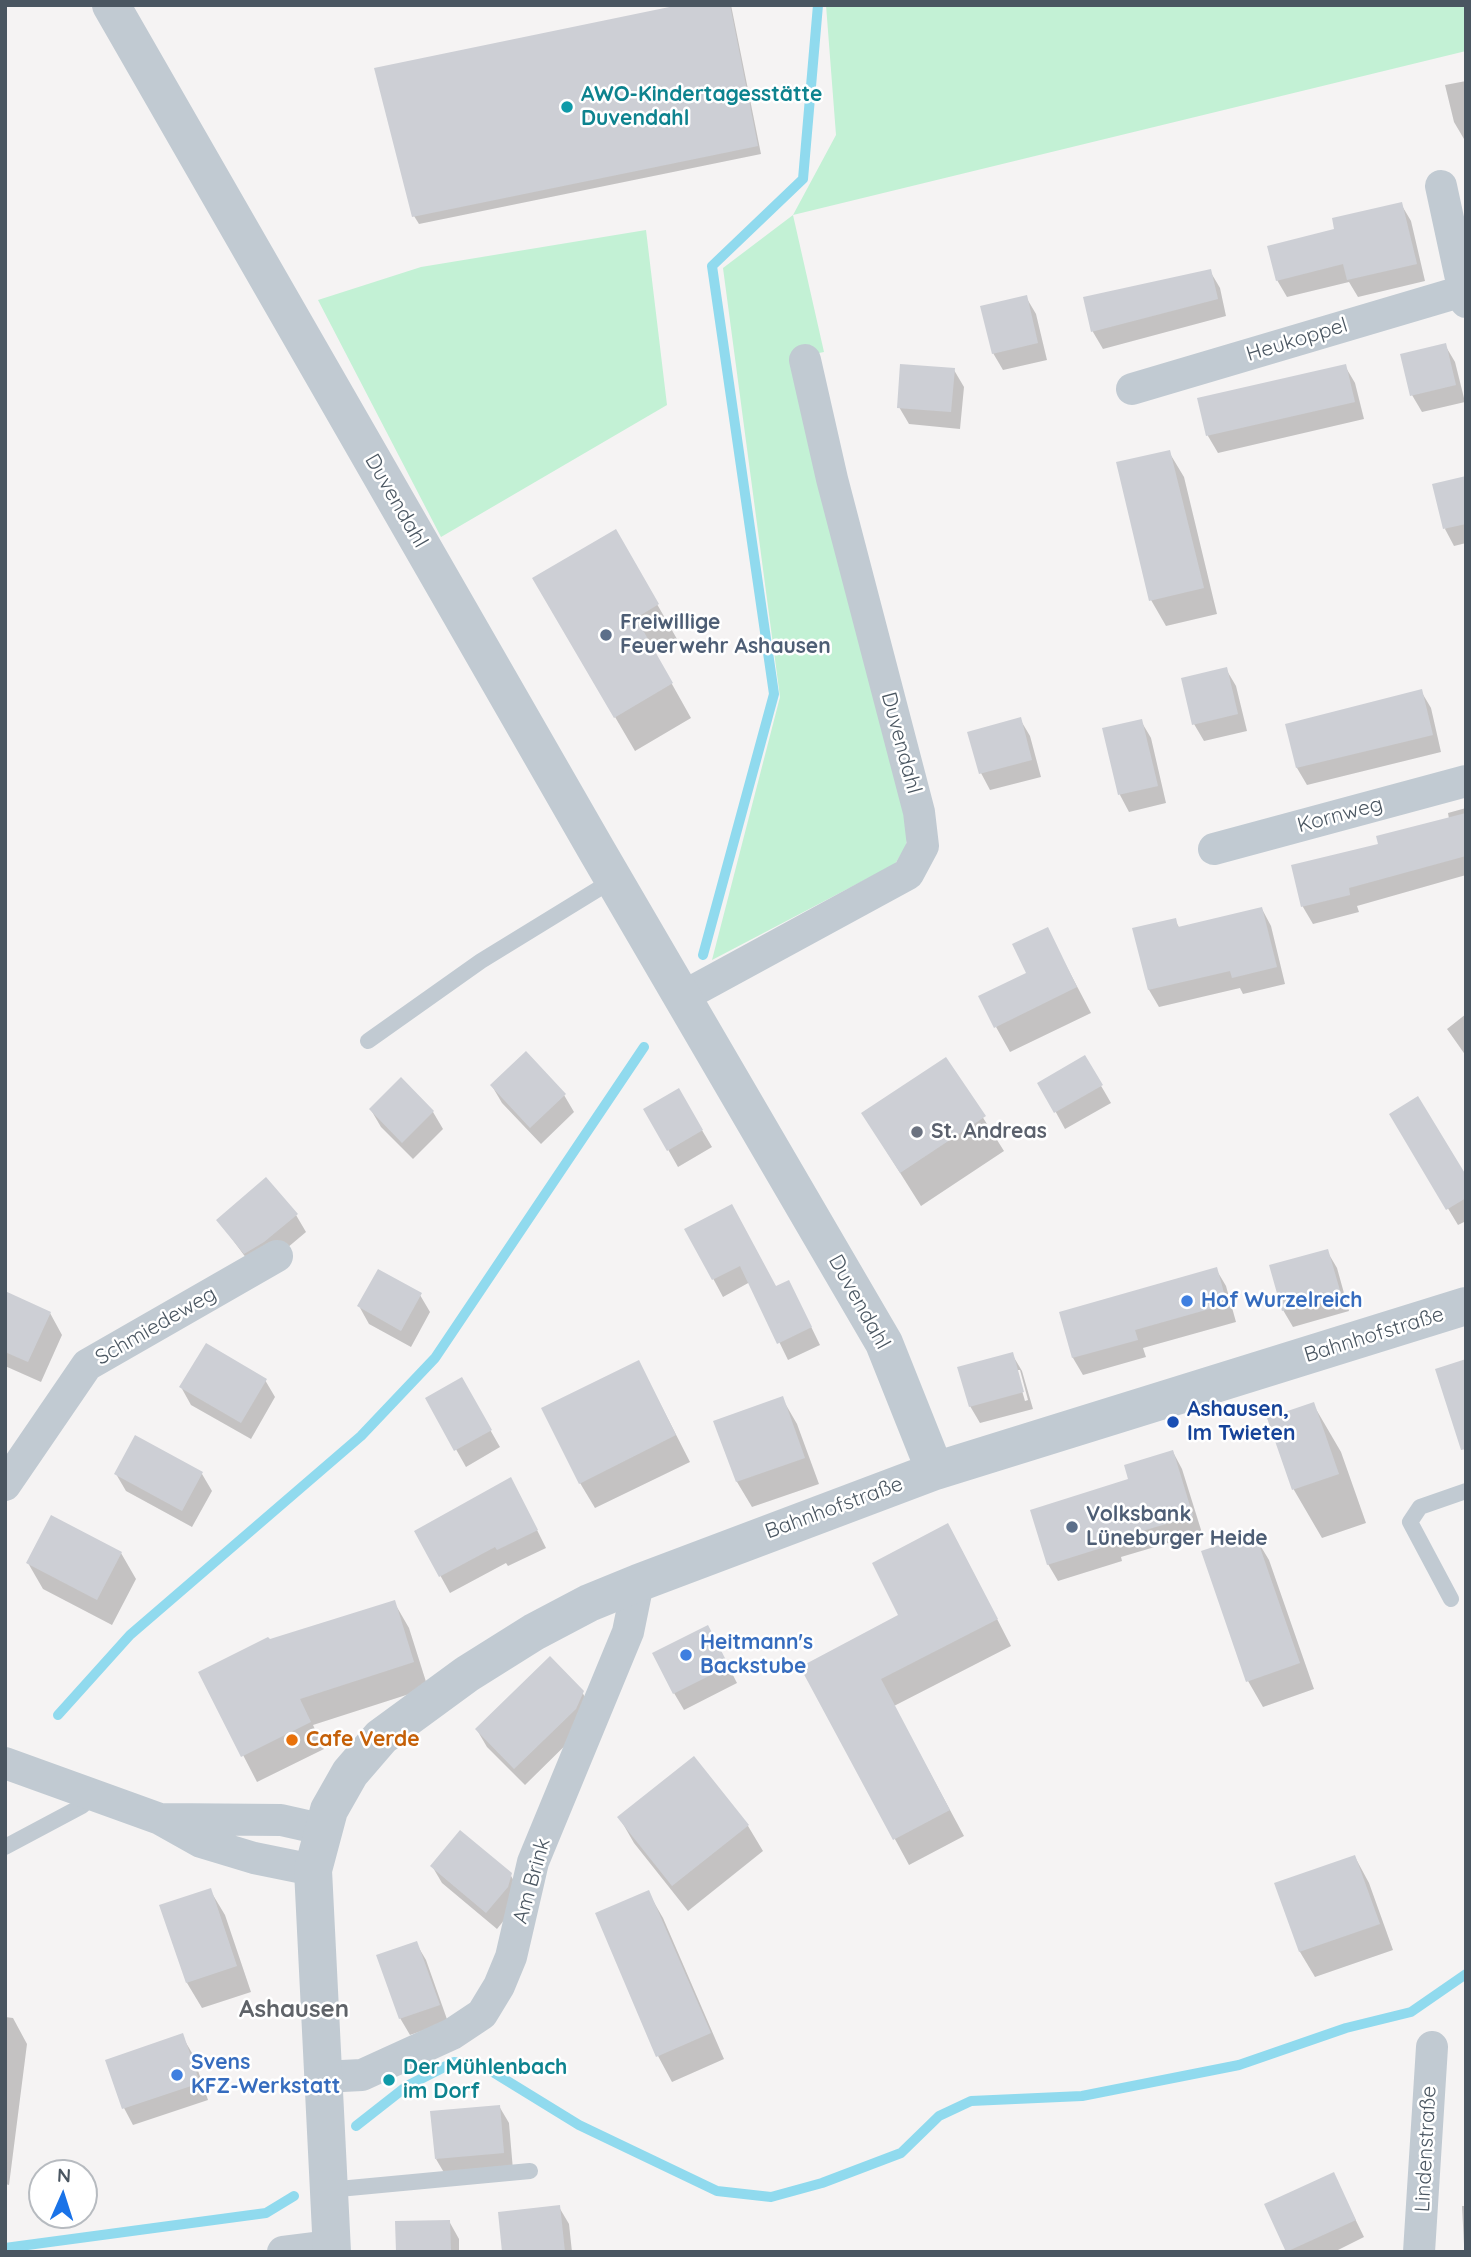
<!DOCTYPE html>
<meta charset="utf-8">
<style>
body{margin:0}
#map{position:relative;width:1471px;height:2257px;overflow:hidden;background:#f5f3f3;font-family:Quicksand,sans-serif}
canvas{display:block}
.frame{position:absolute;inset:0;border:7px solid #4a5661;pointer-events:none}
.north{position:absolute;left:28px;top:2159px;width:70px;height:70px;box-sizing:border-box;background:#fff;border:2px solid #b7bbc0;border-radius:50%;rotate:3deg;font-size:19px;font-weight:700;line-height:28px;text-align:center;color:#4a5661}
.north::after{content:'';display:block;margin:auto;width:24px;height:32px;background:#1a73e8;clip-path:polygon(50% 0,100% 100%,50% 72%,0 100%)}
</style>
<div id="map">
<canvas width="1471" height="2257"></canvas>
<div class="frame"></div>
<div class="north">N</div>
</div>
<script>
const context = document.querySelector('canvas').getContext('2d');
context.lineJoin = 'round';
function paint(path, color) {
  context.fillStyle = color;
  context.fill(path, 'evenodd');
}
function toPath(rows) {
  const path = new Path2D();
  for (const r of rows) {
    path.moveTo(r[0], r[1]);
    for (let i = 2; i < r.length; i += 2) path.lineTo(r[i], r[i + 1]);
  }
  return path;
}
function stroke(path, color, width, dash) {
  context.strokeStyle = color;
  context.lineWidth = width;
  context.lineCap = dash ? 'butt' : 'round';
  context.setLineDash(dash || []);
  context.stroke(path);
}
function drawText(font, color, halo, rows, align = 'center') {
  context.font = font + ' Quicksand,sans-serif';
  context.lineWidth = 5;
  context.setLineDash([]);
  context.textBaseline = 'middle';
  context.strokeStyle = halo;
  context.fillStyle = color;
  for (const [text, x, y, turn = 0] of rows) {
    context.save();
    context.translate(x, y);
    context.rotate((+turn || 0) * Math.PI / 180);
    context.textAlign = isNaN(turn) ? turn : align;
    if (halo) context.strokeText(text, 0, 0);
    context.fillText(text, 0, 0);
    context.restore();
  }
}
paint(toPath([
 [826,5,1466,5,1466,51,793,215,824,352,789,359,910,820,906,846,895,864,712,960,780,697,723,268,793,215,836,135],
 [646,230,667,405,441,537,318,300,421,267]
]), '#c3f1d5');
paint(toPath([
 [688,5,731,5,761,154,419,224,414,216],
 [1466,81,1466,138,1464,139,1454,122,1445,85],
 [1401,204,1411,221,1425,281,1358,297,1349,282,1287,297,1277,280,1337,230],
 [1210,271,1220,288,1226,316,1103,349,1093,332,1085,298],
 [1026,297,1036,314,1047,360,1003,370,993,353],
 [1445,345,1455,362,1465,402,1422,412,1412,395],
 [1345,366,1355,383,1364,419,1218,453,1208,436,1199,399],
 [954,370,964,387,960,429,909,424,899,407],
 [1169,452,1184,477,1217,614,1166,626,1151,600],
 [1466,477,1466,543,1454,546,1445,529],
 [615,531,677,639,654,652,691,718,635,751,534,579],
 [1226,669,1236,686,1247,731,1204,741,1194,724],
 [1421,691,1431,708,1441,752,1307,785,1297,768,1287,726],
 [1020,719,1030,736,1041,777,990,790,981,773],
 [1141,721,1151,738,1166,803,1129,812,1120,795,1104,729],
 [1466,808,1466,875,1357,906,1359,912,1313,924,1303,907,1293,866,1380,845,1449,819,1448,813],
 [1262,909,1271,926,1285,984,1243,994,1240,988,1159,1007,1149,990,1134,930,1175,920,1180,929],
 [1047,929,1091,1013,1010,1052,996,1027,1028,974],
 [1466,1014,1466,1056,1447,1029],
 [1085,1058,1111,1103,1065,1129,1040,1083],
 [946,1059,1004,1151,921,1206,863,1114],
 [401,1080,433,1112,443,1129,413,1159,381,1127,371,1110],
 [492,1086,564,1095,574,1112,541,1144,502,1103],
 [678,1090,712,1147,678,1167,645,1109],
 [1391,1114,1466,1179,1466,1221,1458,1225],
 [296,1215,306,1232,274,1259,255,1270,218,1220],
 [687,1230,798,1300,820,1345,788,1360,750,1282,723,1297],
 [1327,1251,1337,1268,1349,1311,1293,1327,1283,1310],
 [1216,1269,1226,1286,1236,1322,1143,1348,1146,1357,1083,1375,1073,1358,1061,1313],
 [5,1293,50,1313,62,1335,41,1382,5,1366],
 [420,1295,430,1312,411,1347,369,1324,359,1306],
 [1012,1354,1022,1371,1033,1409,980,1423,970,1406],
 [1016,1370,1020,1370,1028,1400,1025,1401],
 [639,1362,690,1462,595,1508,580,1483],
 [461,1379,500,1447,466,1467,427,1398],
 [265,1380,275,1397,251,1439,191,1405,181,1387],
 [782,1398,797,1424,819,1484,752,1507,737,1482,716,1422],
 [1313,1404,1341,1452,1366,1523,1322,1538,1294,1490,1269,1419],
 [1173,1452,1182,1469,1202,1533,1121,1557,1122,1561,1058,1581,1048,1564,1131,1480],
 [116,1474,202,1474,212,1491,192,1527,126,1491],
 [520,1496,546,1548,508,1566,506,1563,450,1593,416,1532],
 [1254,1535,1269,1560,1314,1689,1263,1707,1248,1681],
 [962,1551,1011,1646,894,1706,964,1836,909,1865,802,1668,901,1615],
 [121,1553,136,1579,112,1625,43,1589,28,1563],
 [394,1602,409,1628,428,1688,313,1725,324,1749,257,1782,200,1672,269,1641],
 [717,1644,737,1683,684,1710,674,1693],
 [582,1692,592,1709,585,1726,525,1785,487,1747,477,1730],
 [619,1817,748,1826,763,1851,688,1911,634,1843],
 [1355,1857,1369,1883,1393,1950,1315,1977,1300,1952,1277,1884],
 [432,1866,510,1874,520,1892,517,1904,497,1929,442,1883],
 [210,1890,225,1915,251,1992,202,2008,187,1983],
 [648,1892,663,1918,724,2059,672,2082,658,2056],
 [416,1943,426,1960,448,2022,410,2035,400,2018],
 [5,2017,13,2018,27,2044,9,2185,5,2184],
 [182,2036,192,2053,208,2100,133,2125,124,2108],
 [499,2106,509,2123,513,2170,446,2176,436,2159],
 [1333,2174,1364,2237,1334,2252,1288,2252,1267,2205],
 [1462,2206,1466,2206,1466,2247,1464,2245],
 [559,2207,569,2224,572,2252,504,2252],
 [449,2221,459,2239,459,2252,398,2252]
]), '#0003');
stroke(toPath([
 [703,955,774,694,712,266,803,179,818,5],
 [58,1715,130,1635,361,1436,435,1358,644,1047],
 [356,2126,407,2086,454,2062,483,2066,579,2125,717,2191,771,2197,822,2183,901,2153,939,2116,971,2101,1082,2096,1239,2065,1346,2028,1411,2012,1466,1974],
 [5,2248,266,2213,294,2196]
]), '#90daee', 10);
paint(toPath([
 [679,5,730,5,758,146,412,217,374,68],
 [1402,202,1417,264,1347,280,1343,264,1276,281,1267,246,1334,229,1332,218],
 [1211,269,1218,299,1091,332,1083,297],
 [1027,295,1038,343,992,354,980,306],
 [1446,343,1456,385,1410,396,1400,354],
 [900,364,955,368,951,412,897,408],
 [1346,364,1355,402,1206,436,1197,398],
 [1170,450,1204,588,1149,601,1116,462],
 [1466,476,1466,524,1443,529,1432,484],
 [616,529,659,604,636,618,673,683,614,718,532,578],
 [1227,667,1238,714,1192,725,1181,678],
 [1422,689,1433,735,1296,768,1285,724],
 [1021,717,1032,760,979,774,967,732],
 [1142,719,1158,786,1118,795,1102,728],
 [1466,813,1466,856,1349,888,1350,895,1301,907,1291,865,1378,844,1376,836],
 [1262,907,1277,967,1232,978,1230,971,1148,990,1132,928,1176,918,1178,927],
 [1048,927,1077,987,994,1028,978,996,1026,973,1012,944],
 [526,1051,566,1094,530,1128,490,1085],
 [1085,1055,1103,1085,1054,1113,1037,1083],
 [946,1057,986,1116,900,1173,861,1113],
 [401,1077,434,1111,402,1143,369,1109],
 [679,1088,703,1130,667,1151,643,1109],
 [1418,1096,1466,1175,1466,1198,1446,1210,1389,1114],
 [266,1177,298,1214,264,1242,244,1254,216,1220],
 [732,1204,776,1286,789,1280,812,1327,777,1344,740,1266,712,1280,684,1229],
 [1328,1249,1341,1294,1282,1311,1269,1265],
 [1217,1267,1227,1304,1135,1330,1138,1340,1072,1358,1059,1312],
 [378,1269,422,1293,401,1331,357,1306],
 [5,1291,51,1312,28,1362,5,1352],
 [206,1343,267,1379,241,1423,179,1387],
 [1013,1352,1024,1392,969,1407,957,1367],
 [1466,1359,1466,1449,1461,1450,1435,1369],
 [639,1360,676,1435,579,1484,541,1408],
 [462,1377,492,1430,454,1451,425,1398],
 [783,1396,805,1458,736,1482,713,1421],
 [1314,1402,1339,1474,1292,1490,1267,1418],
 [135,1435,203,1472,182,1511,114,1474],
 [1173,1450,1193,1516,1112,1540,1114,1544,1047,1565,1030,1510,1128,1479,1124,1465],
 [511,1477,538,1530,497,1550,495,1547,439,1577,414,1531],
 [51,1515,122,1552,97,1600,26,1563],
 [948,1523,998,1619,881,1679,950,1810,893,1840,800,1667,898,1615,872,1563],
 [1255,1533,1300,1663,1246,1682,1201,1551],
 [395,1600,414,1662,300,1699,311,1722,241,1757,198,1672,268,1637,270,1639],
 [708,1625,729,1666,673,1694,652,1653],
 [550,1656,584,1691,576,1709,514,1769,475,1729],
 [694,1756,749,1825,672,1886,617,1817],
 [460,1830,512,1873,508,1887,486,1913,430,1866],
 [1355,1855,1380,1924,1299,1952,1274,1883],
 [211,1888,237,1966,186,1983,159,1905],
 [649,1890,711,2033,656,2057,595,1913],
 [417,1941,440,2005,399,2019,376,1955],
 [183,2033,200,2083,122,2109,105,2060],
 [500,2105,504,2153,435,2159,430,2111],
 [1334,2172,1356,2220,1286,2252,1264,2204],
 [560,2205,565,2252,502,2252,498,2212],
 [450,2220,451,2252,396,2252,395,2221]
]), '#cdcfd5');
stroke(toPath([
 [368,1041,481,961,613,880],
 [1451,1599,1410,1522,1420,1507,1466,1491],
 [5,1847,82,1806,95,1795],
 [328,2190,530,2171]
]), '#c1cad2', 16);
stroke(toPath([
 [1441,186,1466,302],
 [1132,389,1463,291],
 [1214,849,1466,781],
 [682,997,908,874,923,846,919,812,832,479,805,360],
 [5,1485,87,1365,277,1256],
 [5,1763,160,1819,201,1842,254,1858,313,1870],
 [161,1819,281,1820,321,1829],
 [322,2077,362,2075,452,2034,482,2014,499,1986,511,1957,533,1862,628,1632,638,1583],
 [283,2252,331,2246],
 [1419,2252,1432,2047]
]), '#c1cad2', 32);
stroke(toPath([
 [111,5,597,851,884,1343,935,1471],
 [332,2252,313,1870,329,1810,350,1773,381,1737,467,1674,534,1632,589,1603,638,1583,935,1471,1466,1306]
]), '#c1cad2', 38);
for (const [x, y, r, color] of [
 [567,107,7,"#0f9aa8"],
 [606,635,7,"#5c6f8a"],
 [917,1132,7,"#6b7280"],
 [1187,1301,7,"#3f7fe0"],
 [1173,1422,7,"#1a4fb4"],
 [1072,1527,7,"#5c6f8a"],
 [686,1655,7,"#3f7fe0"],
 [292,1740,7,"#e8710a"],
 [177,2075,7,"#3f7fe0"],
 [389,2080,7,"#0f9aa8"]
]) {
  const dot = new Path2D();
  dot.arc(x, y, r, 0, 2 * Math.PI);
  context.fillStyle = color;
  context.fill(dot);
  stroke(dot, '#fff', 2.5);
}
drawText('bold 21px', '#0d838f', '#fff', [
 ["AWO-Kindertagesstätte",581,95],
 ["Duvendahl",581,119],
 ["Der Mühlenbach",403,2068],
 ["im Dorf",403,2092]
], 'left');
drawText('21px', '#4a5661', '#fff', [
 ["Heukoppel",1297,340,-17],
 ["Duvendahl",396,501,60],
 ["Duvendahl",901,743,75],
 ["Kornweg",1340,815,-15],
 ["Duvendahl",859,1302,61],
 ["Schmiedeweg",156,1326,-30],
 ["Bahnhofstraße",1374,1335,-17],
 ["Bahnhofstraße",834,1508,-20],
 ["Am Brink",532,1881,-74],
 ["Lindenstraße",1426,2149,-87]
]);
drawText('bold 21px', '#4e5e75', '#fff', [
 ["Freiwillige",620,623],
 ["Feuerwehr Ashausen",620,647],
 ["Volksbank",1086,1515],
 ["Lüneburger Heide",1086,1539]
], 'left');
drawText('bold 21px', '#5b616d', '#fff', [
 ["St. Andreas",931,1132]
], 'left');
drawText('bold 21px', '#366cbe', '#fff', [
 ["Hof Wurzelreich",1201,1301],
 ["Heitmann's",700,1643],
 ["Backstube",700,1667],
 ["Svens",191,2063],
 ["KFZ-Werkstatt",191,2087]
], 'left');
drawText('bold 21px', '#164399', '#fff', [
 ["Ashausen,",1187,1410],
 ["Im Twieten",1187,1434]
], 'left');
drawText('bold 21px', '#c56008', '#fff', [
 ["Cafe Verde",306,1740]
], 'left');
drawText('bold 24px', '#5f6368', '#fff', [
 ["Ashausen",294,2010]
]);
</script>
